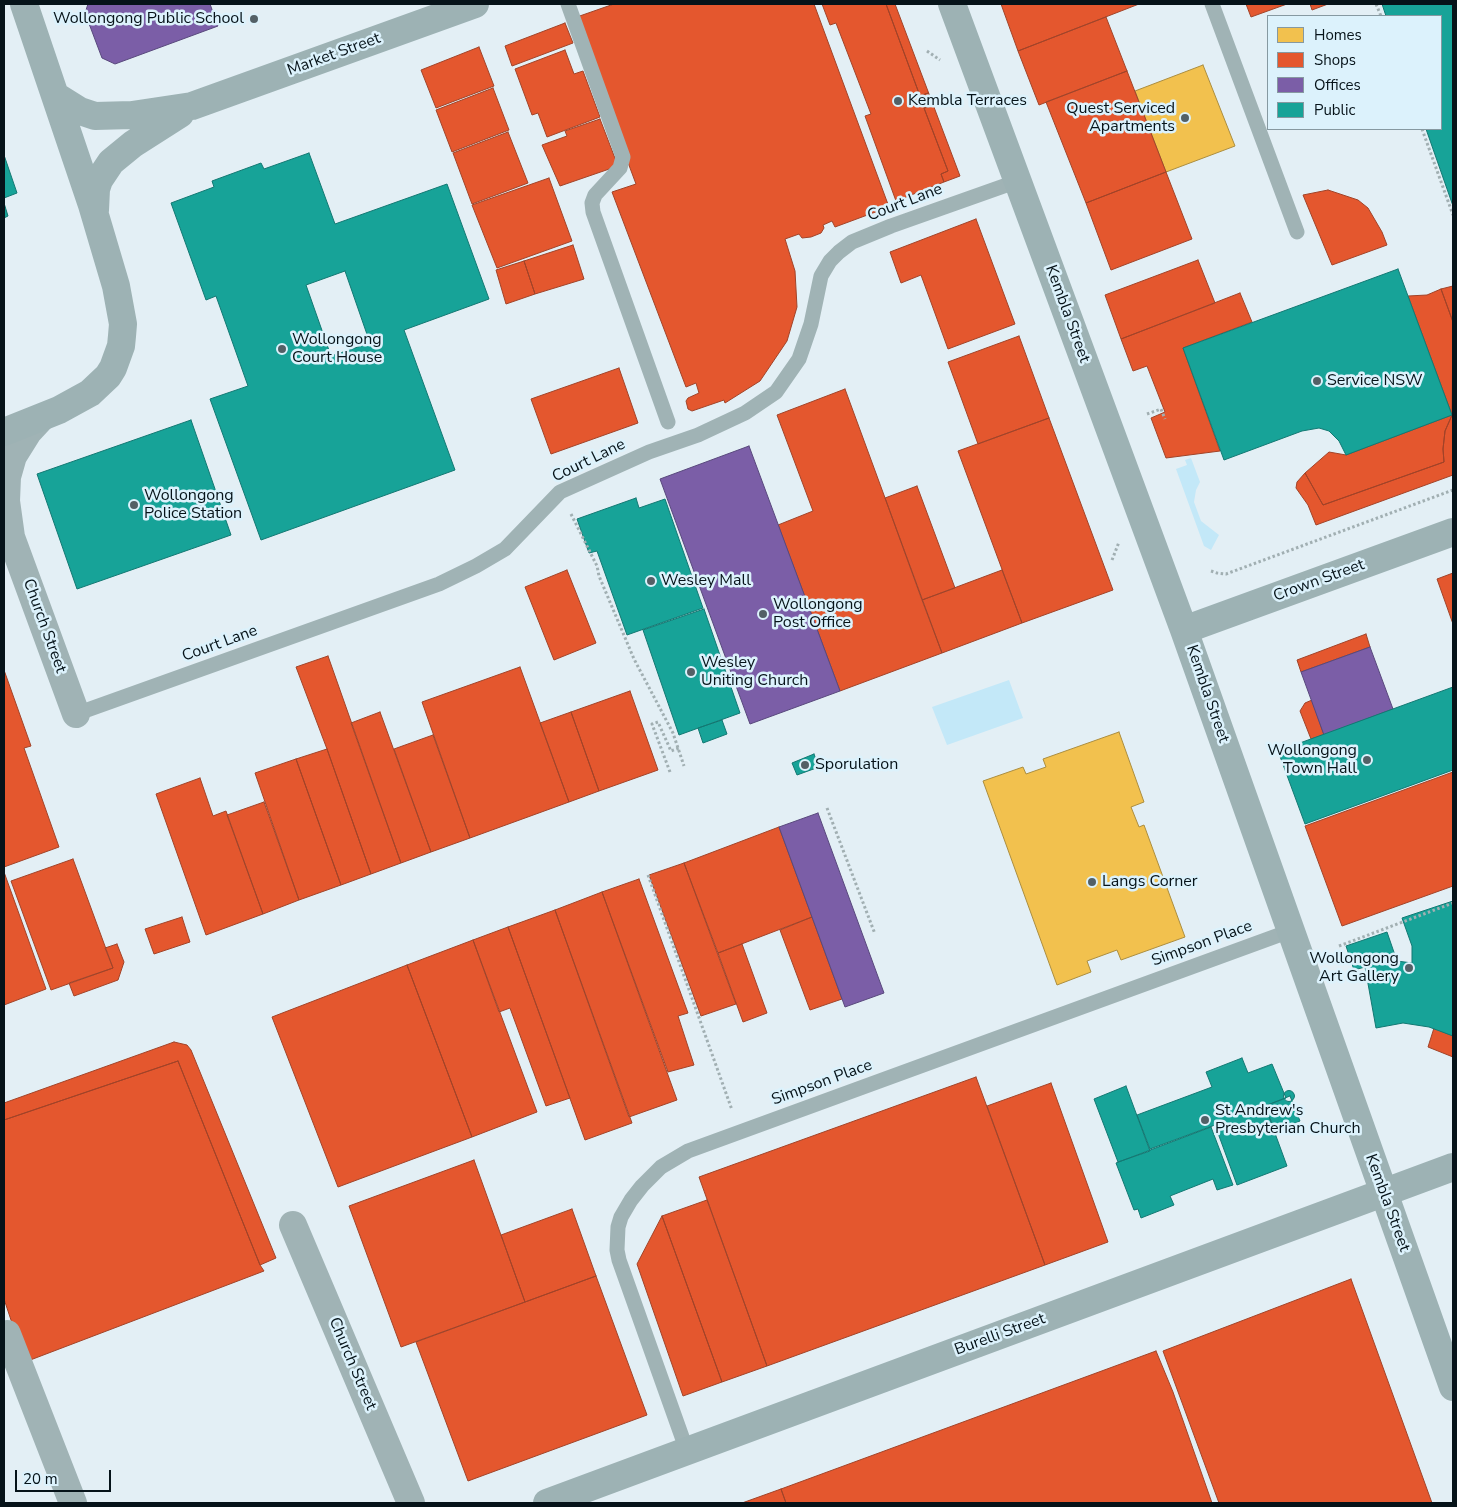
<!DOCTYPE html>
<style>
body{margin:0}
#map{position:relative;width:1457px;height:1507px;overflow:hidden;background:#e3eff5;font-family:"Nunito Sans",sans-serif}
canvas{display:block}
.frame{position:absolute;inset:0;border:5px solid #061319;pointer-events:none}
.legend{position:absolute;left:1267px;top:15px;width:175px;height:115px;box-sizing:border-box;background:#dcf2fc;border:1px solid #8699a1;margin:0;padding:6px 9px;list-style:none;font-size:15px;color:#061319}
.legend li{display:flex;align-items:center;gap:10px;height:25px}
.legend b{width:25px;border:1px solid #8699a1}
.scale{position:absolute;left:15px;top:1470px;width:96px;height:22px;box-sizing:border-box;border:2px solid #061319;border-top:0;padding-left:6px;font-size:15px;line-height:18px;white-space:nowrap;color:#061319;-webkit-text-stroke:4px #dcf2fc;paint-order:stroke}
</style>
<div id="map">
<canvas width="1457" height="1507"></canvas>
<div class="frame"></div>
<ul class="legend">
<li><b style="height:14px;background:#f2c14e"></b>Homes</li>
<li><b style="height:14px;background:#e4572e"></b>Shops</li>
<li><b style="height:14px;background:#7b5ea7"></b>Offices</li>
<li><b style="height:14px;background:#17a398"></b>Public</li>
</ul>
<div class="scale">20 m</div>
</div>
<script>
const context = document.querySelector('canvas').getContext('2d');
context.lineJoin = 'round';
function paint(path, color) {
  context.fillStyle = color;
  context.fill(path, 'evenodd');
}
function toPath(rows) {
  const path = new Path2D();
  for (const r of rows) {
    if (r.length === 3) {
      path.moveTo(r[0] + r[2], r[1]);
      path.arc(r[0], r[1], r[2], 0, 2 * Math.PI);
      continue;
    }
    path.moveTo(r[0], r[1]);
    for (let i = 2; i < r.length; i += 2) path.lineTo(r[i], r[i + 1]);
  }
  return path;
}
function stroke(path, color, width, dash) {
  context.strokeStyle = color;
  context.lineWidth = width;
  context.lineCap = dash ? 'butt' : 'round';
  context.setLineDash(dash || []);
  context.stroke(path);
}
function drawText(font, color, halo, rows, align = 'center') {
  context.font = font + ' "Nunito Sans",sans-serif';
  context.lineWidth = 5;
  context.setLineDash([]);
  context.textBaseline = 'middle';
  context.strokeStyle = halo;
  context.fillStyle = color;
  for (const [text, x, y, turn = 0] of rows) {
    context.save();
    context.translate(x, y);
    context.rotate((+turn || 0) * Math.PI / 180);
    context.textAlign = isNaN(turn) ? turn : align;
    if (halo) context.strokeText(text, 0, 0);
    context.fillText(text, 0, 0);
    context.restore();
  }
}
paint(toPath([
 [1191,458,1200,482,1196,490,1194,502,1201,521,1219,535,1211,550,1204,546,1176,469,1187,465,1185,460],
 [1009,680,1023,718,947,745,932,707]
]), '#c3e8f8');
const homes = toPath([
 [1203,65,1235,146,1166,172,1135,91,1203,65],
 [1119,732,1144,802,1131,807,1139,827,1144,825,1185,937,1121,960,1117,950,1087,961,1091,972,1057,985,983,781,1023,767,1026,774,1046,767,1043,759,1119,732]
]);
paint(homes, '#f2c14e');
stroke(homes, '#ab8d3e', 1);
const shops = toPath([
 [614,4,814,4,889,207,835,227,832,221,823,225,824,228,821,233,811,237,802,238,799,234,785,239,795,271,797,307,787,341,760,381,725,403,724,400,692,411,688,409,686,401,688,398,699,393,696,383,686,387,612,192,636,184,574,18,614,4],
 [822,4,886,4,920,96,928,93,933,106,924,108,948,171,941,174,944,182,896,201,865,116,871,114,836,23,830,25,822,4],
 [886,4,895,4,960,176,944,182,941,174,948,171,924,108,933,106,928,93,920,96,886,4],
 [1001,4,1139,4,1018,51,1001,4],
 [1246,4,1287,4,1251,17,1246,4],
 [1310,4,1328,4,1312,10,1310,4],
 [1106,17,1127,71,1039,105,1018,51,1106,17],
 [565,23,573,43,512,66,505,46,565,23],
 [479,47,494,86,436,108,421,70,479,47],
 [565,50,574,74,583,71,600,117,547,137,538,113,532,115,515,69,565,50],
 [1127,71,1166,172,1086,203,1046,102,1127,71],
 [493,88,509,130,452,152,436,110,493,88],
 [600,119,618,166,560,186,542,145,567,136,565,131,600,119],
 [508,132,528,183,472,204,453,153,508,132],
 [1166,172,1192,239,1111,270,1086,203,1166,172],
 [549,178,572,241,497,268,472,205,549,178],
 [1328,190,1358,200,1368,208,1382,232,1387,245,1332,265,1303,195,1328,190],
 [976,219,1015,324,948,349,921,275,901,283,890,252,976,219],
 [573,245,584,279,535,294,524,261,573,245],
 [1198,260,1215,303,1121,339,1105,295,1198,260],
 [524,261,535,294,506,304,496,270,524,261],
 [1453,286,1453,322,1441,289,1453,286],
 [1441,289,1453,322,1452,415,1408,296,1427,295,1441,289],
 [1240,293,1252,322,1183,348,1220,451,1166,458,1151,418,1165,412,1147,366,1133,371,1121,339,1240,293],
 [1019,336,1049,418,978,444,948,362,1019,336],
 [619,368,638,423,551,454,531,399,619,368],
 [845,389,942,653,840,691,778,525,813,511,777,415,845,389],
 [1453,413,1453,475,1316,525,1308,505,1296,488,1297,482,1305,473,1323,505,1444,462,1443,449,1445,431,1453,413],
 [1452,415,1445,431,1443,449,1444,462,1323,505,1305,473,1329,452,1346,455,1452,415],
 [1049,418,1113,590,1022,623,958,451,1049,418],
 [917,486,955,588,922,600,885,498,917,486],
 [567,570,596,643,554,660,525,587,567,570],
 [1002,570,1022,623,942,653,922,600,1002,570],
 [1453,573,1453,624,1437,579,1453,573],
 [1366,634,1370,647,1301,672,1297,660,1366,634],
 [328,656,401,863,371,874,327,749,296,667,328,656],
 [520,667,569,802,470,838,422,702,520,667],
 [4,670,31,746,24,748,59,847,4,867,4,670],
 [630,691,658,770,599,791,571,712,630,691],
 [1312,700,1324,735,1311,739,1300,711,1305,703,1312,700],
 [380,712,431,852,401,863,351,723,380,712],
 [571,712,599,791,569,802,540,723,571,712],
 [433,735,470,838,431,852,394,749,433,735],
 [327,749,371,874,341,885,296,759,327,749],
 [296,759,341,885,299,900,255,773,296,759],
 [1453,772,1453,886,1342,926,1305,826,1453,772],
 [200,778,213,816,226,811,263,914,206,935,156,794,200,778],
 [264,802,299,900,263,914,227,815,264,802],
 [779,827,812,917,718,953,684,863,779,827],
 [73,859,113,968,51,990,11,881,73,859],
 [684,863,736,1004,701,1016,649,875,684,863],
 [4,872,46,989,4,1005,4,872],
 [639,879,688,1013,678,1016,694,1065,668,1072,602,892,639,879],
 [602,892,677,1100,629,1117,555,910,602,892],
 [555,910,632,1123,585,1140,508,927,555,910],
 [182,917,190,942,154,954,145,929,182,917],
 [812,917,842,999,810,1010,780,930,812,917],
 [508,927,570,1098,546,1106,510,1008,499,1012,473,940,508,927],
 [473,940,537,1112,472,1137,407,965,473,940],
 [117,944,124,962,118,980,74,996,69,983,113,968,105,948,117,944],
 [742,944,767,1013,743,1022,718,953,742,944],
 [407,965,472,1137,338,1187,272,1017,407,965],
 [1434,1028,1453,1036,1453,1057,1428,1047,1434,1028],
 [174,1042,187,1045,191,1050,276,1258,260,1265,178,1061,4,1120,4,1103,174,1042],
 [178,1061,260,1265,264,1271,25,1362,4,1299,4,1120,178,1061],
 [976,1077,1045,1265,767,1366,699,1177,976,1077],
 [1051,1083,1108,1242,1045,1265,987,1106,1051,1083],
 [474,1160,525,1302,401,1347,349,1206,474,1160],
 [707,1200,767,1366,722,1382,662,1216,707,1200],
 [572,1209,596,1276,525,1302,501,1235,572,1209],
 [662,1216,722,1382,683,1396,637,1264,662,1216],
 [596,1276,647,1415,468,1481,416,1342,596,1276],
 [1351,1279,1432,1503,1219,1503,1163,1351,1351,1279],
 [1156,1351,1173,1392,1212,1503,786,1503,781,1489,1156,1351],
 [781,1489,786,1503,742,1503,781,1489]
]);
paint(shops, '#e4572e');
stroke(shops, '#a14328', 1);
const offices = toPath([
 [88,4,210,4,218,26,115,64,102,58,85,13,88,4],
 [749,446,840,691,750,724,660,479,749,446],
 [1370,647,1393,709,1324,735,1301,672,1370,647],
 [818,813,884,993,845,1007,779,827,818,813]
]);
paint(offices, '#7b5ea7');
stroke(offices, '#58487c', 1);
const public = toPath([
 [1382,4,1453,4,1453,206,1426,129,1441,129,1441,16,1386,16,1382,4],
 [309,153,335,224,447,184,489,299,404,330,455,470,261,540,210,399,248,386,216,296,206,300,171,203,214,187,212,181,261,163,264,169,309,153],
 [345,271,370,343,331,356,306,285,345,271],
 [4,155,17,193,4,198,4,155],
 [4,203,8,216,4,218,4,203],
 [1398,269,1452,415,1346,455,1339,441,1329,431,1319,428,1302,431,1224,460,1183,348,1398,269],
 [191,420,231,535,77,589,37,474,191,420],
 [636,498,639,508,665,499,703,608,627,635,597,551,589,553,577,519,636,498],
 [704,609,740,713,679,735,643,630,704,609],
 [1453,687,1453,770,1305,824,1278,751,1453,687],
 [722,720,727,734,703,743,698,728,722,720],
 [814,754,819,767,797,775,792,763,814,754],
 [1453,901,1453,1036,1429,1027,1403,1023,1376,1028,1365,967,1354,970,1346,946,1387,932,1397,961,1412,963,1412,946,1402,918,1453,901],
 [1242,1058,1248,1073,1272,1064,1286,1098,1265,1106,1287,1166,1237,1185,1215,1125,1150,1149,1137,1115,1212,1087,1206,1072,1242,1058],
 [1126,1086,1150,1151,1118,1162,1094,1099,1126,1086],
 [1289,1096,5.5],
 [1290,1096,1300,1121,1275,1131,1265,1106,1290,1096],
 [1211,1127,1233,1185,1217,1190,1213,1179,1170,1196,1174,1205,1141,1218,1138,1209,1134,1210,1116,1163,1211,1127]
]);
paint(public, '#17a398');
stroke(public, '#127872', 1);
stroke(toPath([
 [1376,4,1381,16],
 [927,51,940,60],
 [1422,129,1453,215],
 [1147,414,1161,409,1165,419],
 [571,514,597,566,599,576,634,659,673,733,684,766],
 [1112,560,1119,542],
 [1211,571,1217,573,1226,574,1453,490],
 [670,772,652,724,658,722,671,751,679,748],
 [827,808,875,934],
 [648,875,732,1110],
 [1339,946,1453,903]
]), '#a1afb2', 3, [2.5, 2.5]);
stroke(toPath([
 [568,4,623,157,620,168,595,195,592,203,593,212,668,422],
 [1212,4,1297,232],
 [76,714,439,584,476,566,505,549,560,492,649,452,698,435,745,413,776,392,799,359,811,324,821,276,830,261,839,252,852,242,891,226,1018,181],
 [687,1451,619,1260,617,1250,618,1227,621,1217,631,1200,642,1186,661,1167,688,1151,1290,931]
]), '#a0b3b5', 15);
stroke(toPath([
 [41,418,28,432,13,456,7,477,6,501,11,537,76,714],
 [293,1225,411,1503],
 [4,1335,7,1334,73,1503]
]), '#a0b3b5', 28);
stroke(toPath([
 [952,4,1184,630,1453,1387],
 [56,96,80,111,95,116,132,115,192,106,475,4],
 [95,210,96,189,99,180,111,162,133,144,180,114],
 [4,432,59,410,90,393,108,376,113,368,121,346,122,336,123,324,116,286,92,205,24,4],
 [1184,630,1453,532],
 [547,1503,1453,1167]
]), '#9db2b4', 28);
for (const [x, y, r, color] of [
 [254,19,5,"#536066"],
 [898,101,5,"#536066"],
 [1185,118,5,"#536066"],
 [282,349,5,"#536066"],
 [1317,381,5,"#536066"],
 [134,505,5,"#536066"],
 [651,581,5,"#536066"],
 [763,614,5,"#536066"],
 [691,672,5,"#536066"],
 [1367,760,5,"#536066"],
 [805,765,5,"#536066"],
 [1092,882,5,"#536066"],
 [1409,968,5,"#536066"],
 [1205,1120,5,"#536066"]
]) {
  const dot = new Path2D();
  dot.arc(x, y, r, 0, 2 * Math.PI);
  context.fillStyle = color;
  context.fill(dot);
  stroke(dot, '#dcf2fc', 2);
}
drawText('16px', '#061319', '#dcf2fc', [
 ["Wollongong Public School",244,19,"right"],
 ["Kembla Terraces",908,101],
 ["Quest Serviced",1175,109,"right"],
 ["Apartments",1175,127,"right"],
 ["Wollongong",292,340],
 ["Court House",292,358],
 ["Service NSW",1327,381],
 ["Wollongong",144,496],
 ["Police Station",144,514],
 ["Wesley Mall",661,581],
 ["Wollongong",773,605],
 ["Post Office",773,623],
 ["Wesley",701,663],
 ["Uniting Church",701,681],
 ["Wollongong",1357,751,"right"],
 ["Town Hall",1357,769,"right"],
 ["Sporulation",815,765],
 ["Langs Corner",1102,882],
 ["Wollongong",1399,959,"right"],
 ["Art Gallery",1399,977,"right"],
 ["St Andrew's",1215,1111],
 ["Presbyterian Church",1215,1129]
], 'left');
drawText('16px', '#061319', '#dcf2fc', [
 ["Market Street",334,55,-20],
 ["Court Lane",905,203,-21],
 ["Kembla Street",1067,314,70],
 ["Court Lane",589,461,-26],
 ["Crown Street",1319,581,-20],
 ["Church Street",44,626,70],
 ["Court Lane",220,644,-20],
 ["Kembla Street",1207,694,71],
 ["Simpson Place",1202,944,-20],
 ["Simpson Place",822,1083,-20],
 ["Kembla Street",1387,1203,70],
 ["Burelli Street",1000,1335,-20],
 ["Church Street",352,1364,67]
]);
</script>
